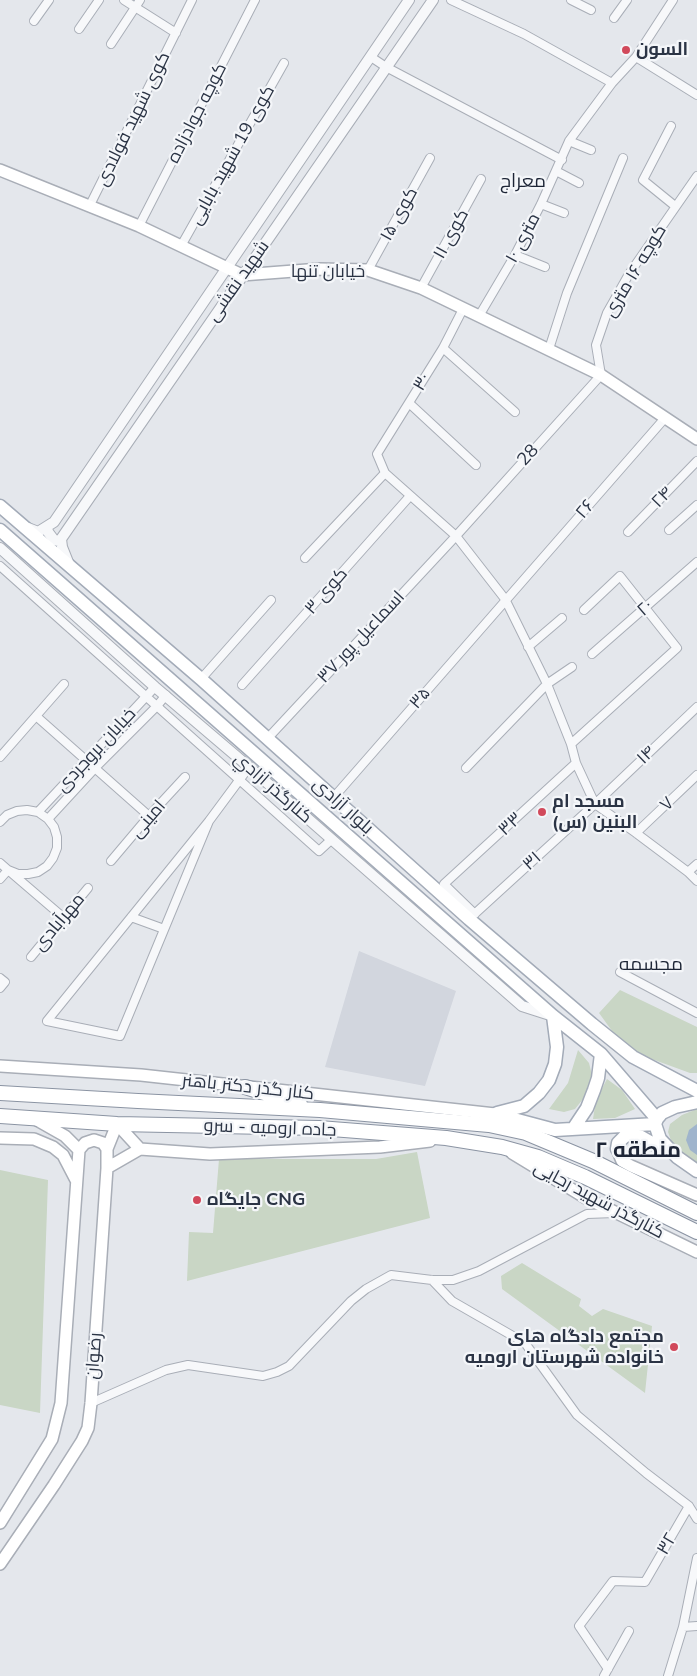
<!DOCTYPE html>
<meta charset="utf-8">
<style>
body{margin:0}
canvas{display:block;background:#e4e7ec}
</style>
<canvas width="697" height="1676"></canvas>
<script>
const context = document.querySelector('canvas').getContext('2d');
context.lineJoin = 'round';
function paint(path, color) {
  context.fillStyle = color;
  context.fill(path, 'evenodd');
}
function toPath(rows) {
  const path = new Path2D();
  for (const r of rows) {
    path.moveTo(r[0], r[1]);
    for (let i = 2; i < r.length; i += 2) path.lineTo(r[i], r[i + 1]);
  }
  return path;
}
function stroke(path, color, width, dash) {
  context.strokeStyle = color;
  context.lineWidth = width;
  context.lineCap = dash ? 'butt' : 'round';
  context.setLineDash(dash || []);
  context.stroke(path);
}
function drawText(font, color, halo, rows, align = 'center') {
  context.font = font + ' Mulish,Cairo,sans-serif';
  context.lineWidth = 4.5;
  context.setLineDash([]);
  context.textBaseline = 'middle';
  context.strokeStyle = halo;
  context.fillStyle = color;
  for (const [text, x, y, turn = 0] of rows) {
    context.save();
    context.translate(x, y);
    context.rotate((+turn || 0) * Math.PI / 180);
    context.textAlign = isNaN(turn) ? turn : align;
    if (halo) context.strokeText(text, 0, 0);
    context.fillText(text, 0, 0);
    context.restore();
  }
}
paint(toPath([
 [359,951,456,991,425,1086,325,1067]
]), '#d2d6de');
paint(toPath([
 [620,990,697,1027,697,1073,690,1073,638,1054,615,1035,599,1013],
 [578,1050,589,1063,593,1079,587,1094,575,1109,564,1112,549,1109,568,1083],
 [607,1079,622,1090,635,1109,615,1118,593,1119,596,1100],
 [697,1109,697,1164,673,1146,668,1132,670,1124,682,1115],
 [417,1152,430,1218,187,1281,189,1232,213,1233,219,1159,376,1159],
 [0,1170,48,1180,40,1413,0,1405],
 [522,1263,581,1299,579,1306,592,1316,603,1309,652,1326,645,1393,502,1289,501,1276]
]), '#c9d6c5');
paint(toPath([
 [697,1124,697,1155,690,1150,686,1140,689,1130]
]), '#9fb4cc');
const minor = toPath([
 [124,0,176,33],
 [451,0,524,34,612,83],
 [571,0,591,10],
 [614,18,627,0],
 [34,21,49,0],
 [79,29,99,0],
 [111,44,140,0],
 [371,57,386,67,562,160],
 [636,57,697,95],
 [671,126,643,180,675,206],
 [569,141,591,150],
 [556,171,579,183],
 [541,204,564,213],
 [90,205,192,0],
 [139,226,255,0],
 [181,246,284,63],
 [515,255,545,267],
 [368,270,430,158],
 [421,288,481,179],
 [463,309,443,348,377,454,385,473,456,536,505,599,547,684,571,744,576,763,595,804],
 [479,316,515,255,541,204,569,141,612,83,636,57,673,0],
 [443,348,515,412],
 [549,349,567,293,623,158],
 [409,403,476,465],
 [669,530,697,505],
 [628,532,697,461],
 [305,558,385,473],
 [0,566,319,851,332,839],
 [528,647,562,618],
 [592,654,697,562],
 [201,679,271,600],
 [242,685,410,496],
 [36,716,149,816],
 [267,739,456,536,601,375,596,345,607,313,629,274,697,176],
 [571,744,677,648,620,576,584,610],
 [0,757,64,684],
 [466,768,547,684,572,667],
 [334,797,665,418],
 [595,804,636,833,688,872,697,881],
 [38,812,155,687],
 [48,819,95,768,157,706,166,695],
 [209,821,120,1036,47,1021,209,821,249,767],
 [0,822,7,815,17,811,27,810,38,812,48,819,54,827,57,837,57,848,53,858,47,866,38,872,28,874,18,874,8,870,0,863],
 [636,833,697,775],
 [111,861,149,816,185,777],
 [688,872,697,864],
 [0,879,8,870,64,918],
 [475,914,444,884,576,763],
 [131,917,164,929],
 [469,919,595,804,697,707],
 [31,957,88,888],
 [620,972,697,1013],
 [0,978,5,982,0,988],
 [432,1280,452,1301,525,1343,577,1415,646,1473,689,1506,697,1519],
 [91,1403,166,1370,188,1365,263,1376,277,1372,289,1366,351,1301,366,1289,391,1275,432,1280,453,1280,479,1271,587,1214,615,1213],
 [683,1627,697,1626],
 [608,1669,579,1626,613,1581,645,1582,689,1506],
 [604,1676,629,1631],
 [668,1676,683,1627,697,1558]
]);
const tertiary = toPath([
 [47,527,48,532,54,540,58,541,61,539],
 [28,528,38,532,54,522,409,0],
 [0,548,155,687,249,767,522,1006,550,1015],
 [70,567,62,547,61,539,433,0]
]);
const secondary = toPath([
 [0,170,139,226,242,275,320,269,368,270,421,288,601,375,697,439],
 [0,1066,141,1075,495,1114],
 [0,1138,34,1139,53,1147,63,1155,76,1180],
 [617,1149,622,1161,631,1166,697,1195],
 [79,1150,85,1143,94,1140,103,1143,107,1149],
 [512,1153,586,1198,697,1252],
 [107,1168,140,1149,210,1154,380,1147,430,1141],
 [0,1523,52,1439,61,1403,79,1150,65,1136,35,1119],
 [0,1564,54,1485,82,1441,88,1428,91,1403,107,1168,107,1149,117,1124,140,1149]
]);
const primary = toPath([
 [0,506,201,679,469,919,592,1024,633,1057,697,1091],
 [0,530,553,1016,601,1054,657,1119],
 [697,1102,675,1107,662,1113,657,1119,655,1124,660,1139,677,1157,697,1171],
 [497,1113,524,1106,539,1093,549,1080,555,1064,557,1047,553,1016],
 [495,1114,555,1130,655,1124],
 [573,1129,587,1108,594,1090,598,1078,601,1054],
 [617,1149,618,1143,624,1137,629,1134,636,1134,666,1151]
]);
const trunk = toPath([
 [245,1087,300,1104],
 [0,1093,138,1101,320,1110,489,1125,526,1133,593,1161,697,1213],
 [0,1116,117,1124,319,1128,446,1138,502,1147,538,1157,585,1177,697,1232]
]);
stroke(minor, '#a9aeb7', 10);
stroke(tertiary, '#a9aeb7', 12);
stroke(secondary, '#a9aeb7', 14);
stroke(primary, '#a3abb8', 15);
stroke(trunk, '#8b94a3', 16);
stroke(minor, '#f7f8fa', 8);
stroke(tertiary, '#f7f8fa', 10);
stroke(secondary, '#fff', 11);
stroke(primary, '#fff', 12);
stroke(trunk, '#fff', 14);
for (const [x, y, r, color] of [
 [626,50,5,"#d1495b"],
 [542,812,5,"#d1495b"],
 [197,1200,5,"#d1495b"],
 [674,1347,5,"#d1495b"]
]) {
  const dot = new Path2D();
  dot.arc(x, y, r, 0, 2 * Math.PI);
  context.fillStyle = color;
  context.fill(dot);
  stroke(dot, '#f4f6f9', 2);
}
drawText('bold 18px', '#2b3445', '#f4f6f9', [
 ["السون",636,50],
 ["مسجد ام",552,802],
 ["البنین (س)",552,823],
 ["جایگاه CNG",207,1200],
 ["مجتمع دادگاه های",664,1337,"right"],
 ["خانواده شهرستان ارومیه",664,1358,"right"]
], 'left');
drawText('18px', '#2b3445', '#f4f6f9', [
 ["کوچه جوادزاده",197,113,-63],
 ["کوی شهید فولادی",133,119,-64],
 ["کوی 19 شهید بابایی",232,155,-61],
 ["کوی ۱۵",399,214,-61],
 ["کوی ۱۱",451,234,-61],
 ["۱۰ متری",523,238,-62],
 ["کوچه ۱۶ متری",635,271,-59],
 ["خیابان تنها",328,272],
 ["شهید نقشی",238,281,-55],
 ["۳۰",422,382,-59],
 ["28",528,455,-48],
 ["۲۴",662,497,-46],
 ["۲۶",585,509,-49],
 ["کوی ۳",326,591,-49],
 ["۲۰",645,608,-41],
 ["اسماعیل پور ۳۷",361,637,-47],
 ["۳۵",420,698,-49],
 ["خیابان بروجردی",96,750,-47],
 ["۱۴",646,755,-44],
 ["کنارگذر آزادي",273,788,41],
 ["۷",667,804,-44],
 ["بلوار آزادی",343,806,42],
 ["امینی",148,819,-49],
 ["۳۳",510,824,-43],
 ["۳۱",532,861,-42],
 ["مهرآبادی",59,922,-50],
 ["کنار گذر دکتر باهنر",248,1087,6],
 ["جاده ارومیه - سرو",270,1128,2],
 ["کنارگذر شهید رجایی",599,1200,28],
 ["رضوان",94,1356,-86],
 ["۳۲",667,1544,-60]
]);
drawText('19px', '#1d2536', '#f4f6f9', [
 ["معراج",523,181],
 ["مجسمه",651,964]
]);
drawText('bold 22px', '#1d2536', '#f4f6f9', [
 ["منطقه ۲",638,1150]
]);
</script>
